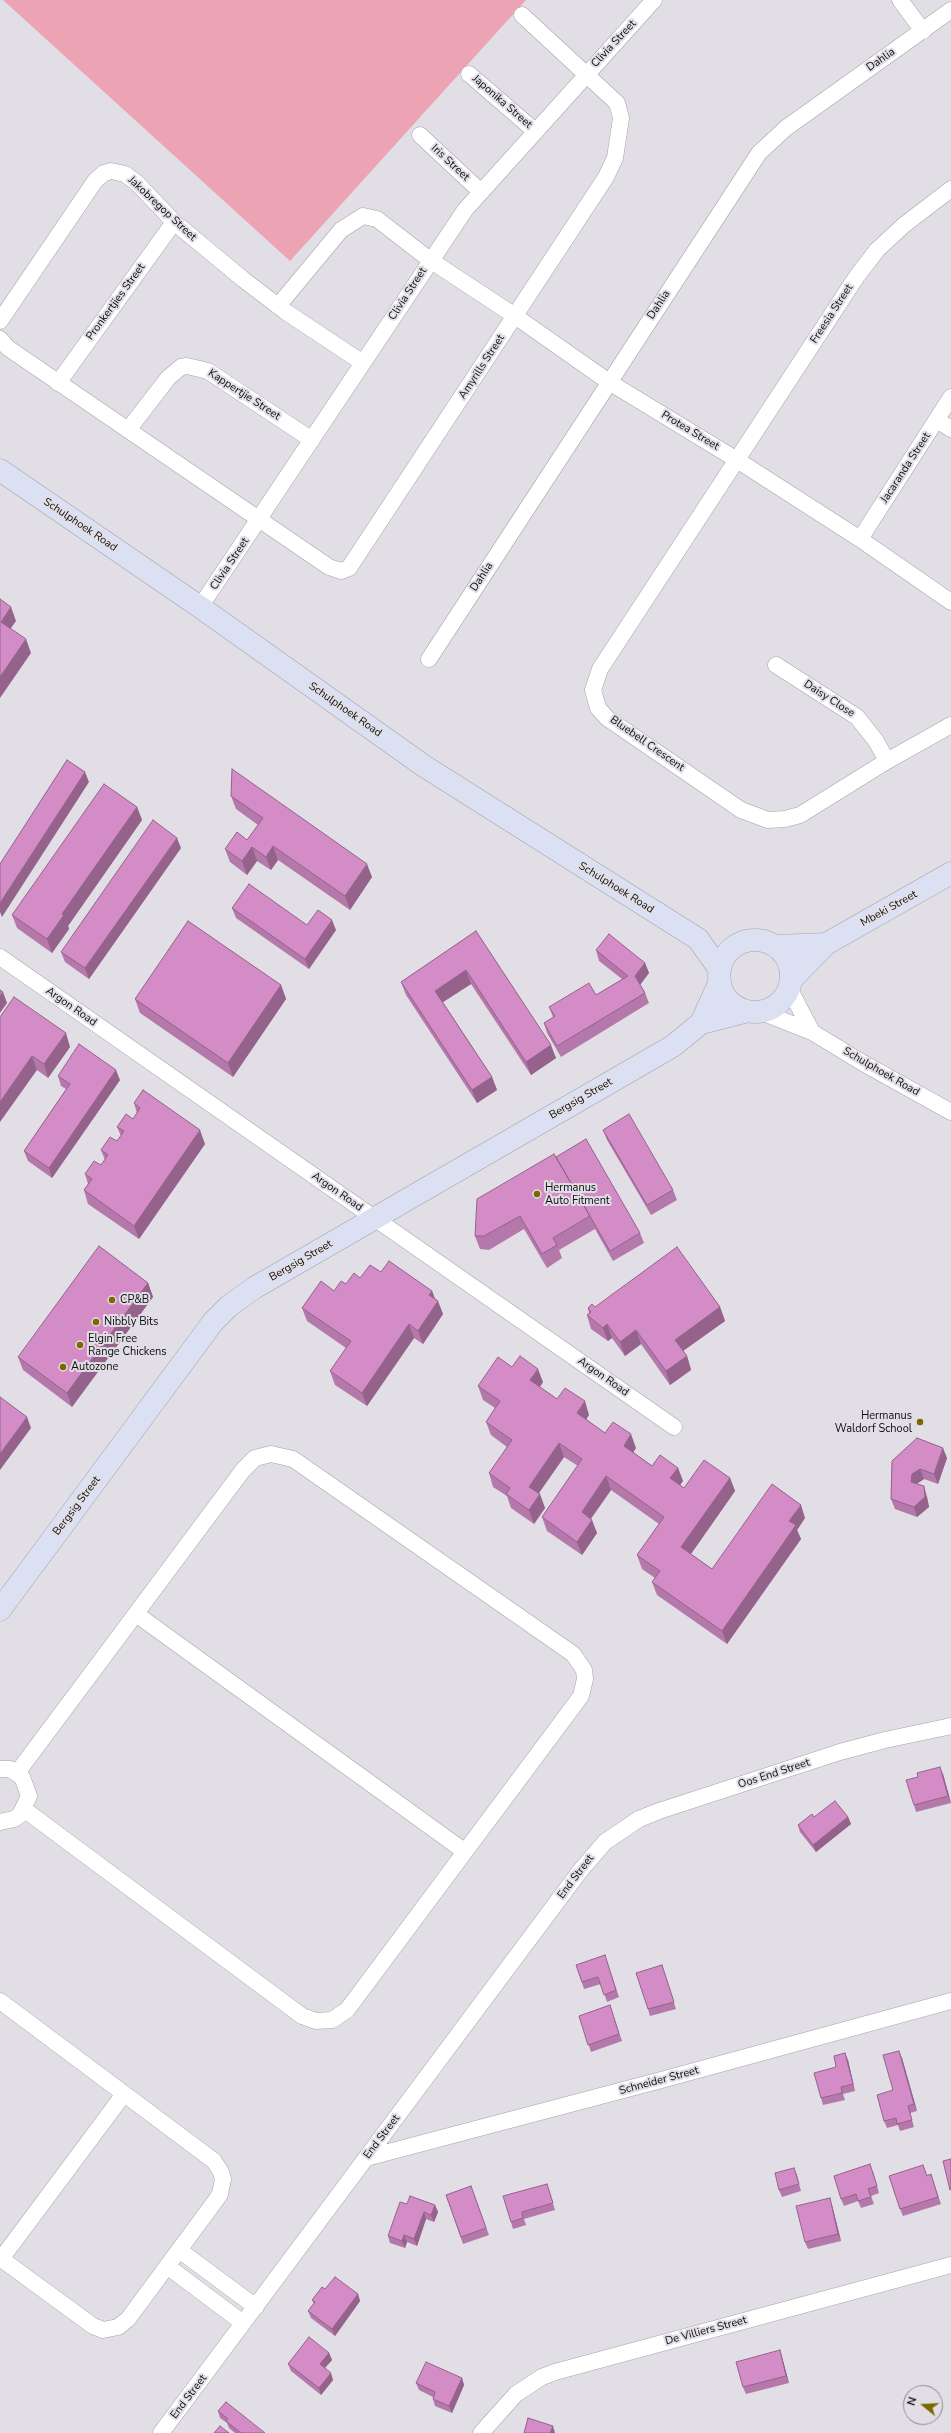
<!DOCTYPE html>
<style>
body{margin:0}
#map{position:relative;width:951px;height:2433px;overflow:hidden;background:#e1dee5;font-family:"Nunito Sans",sans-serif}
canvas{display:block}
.north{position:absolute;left:903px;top:2385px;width:40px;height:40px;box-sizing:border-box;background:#e1dee5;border:1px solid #8d8a8f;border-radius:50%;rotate:288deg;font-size:11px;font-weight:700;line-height:16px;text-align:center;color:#0e0d0f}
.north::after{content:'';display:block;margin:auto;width:14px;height:18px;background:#7a6900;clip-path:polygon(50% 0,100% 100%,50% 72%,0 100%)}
</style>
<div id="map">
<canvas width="951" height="2433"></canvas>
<div class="north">N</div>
</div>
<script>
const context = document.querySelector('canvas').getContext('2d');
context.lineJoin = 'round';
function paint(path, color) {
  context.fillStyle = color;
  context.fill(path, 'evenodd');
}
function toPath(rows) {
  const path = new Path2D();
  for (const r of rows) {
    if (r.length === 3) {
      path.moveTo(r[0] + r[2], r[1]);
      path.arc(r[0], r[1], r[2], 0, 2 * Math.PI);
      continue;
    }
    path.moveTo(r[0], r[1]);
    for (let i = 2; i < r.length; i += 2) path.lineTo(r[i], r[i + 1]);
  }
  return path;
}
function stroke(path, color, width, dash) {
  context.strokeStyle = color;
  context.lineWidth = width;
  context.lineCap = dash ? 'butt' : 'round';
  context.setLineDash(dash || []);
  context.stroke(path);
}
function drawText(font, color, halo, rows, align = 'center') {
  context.font = font + ' "Nunito Sans",sans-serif';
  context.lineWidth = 4;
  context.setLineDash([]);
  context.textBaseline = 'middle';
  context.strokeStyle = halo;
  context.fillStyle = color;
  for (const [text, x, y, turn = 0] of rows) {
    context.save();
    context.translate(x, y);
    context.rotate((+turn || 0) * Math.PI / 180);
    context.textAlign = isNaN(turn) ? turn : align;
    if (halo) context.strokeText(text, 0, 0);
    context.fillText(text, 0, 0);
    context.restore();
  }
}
paint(toPath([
 [3,0,526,0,290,261]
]), '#eca4b4');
const street = toPath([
 [900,0,923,31],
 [469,74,535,131],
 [420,135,481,192],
 [951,189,904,225,877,250,857,276,600,669,593,690,598,708,607,718,741,810,768,820,785,819,800,815,887,761,951,725],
 [278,306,341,230,363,216,377,219,430,260,515,316,609,382,737,460,860,539,951,602],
 [0,321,95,181,104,173,111,171,125,174,137,183,174,222,244,280,286,312,363,363],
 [0,339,8,348,329,567,341,571,349,568,606,177,615,158,621,118,617,103,522,15],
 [58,383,174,222],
 [937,420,951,429],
 [128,430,168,378,181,367,187,366,208,371,312,440],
 [860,539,951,397],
 [200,607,465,210,654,0],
 [429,659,759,153,786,128,951,10],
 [776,665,857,717,876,741,887,761],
 [0,957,674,1427],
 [789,988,812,1032],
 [759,1011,812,1032,863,1063,951,1112],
 [136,1614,464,1851],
 [0,1769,10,1769,22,1777,29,1796,20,1815,14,1819,0,1822],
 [17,1773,243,1470,255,1458,271,1454,293,1459,573,1654,584,1670,585,1679,581,1696,347,2010,332,2020,316,2021,302,2016,25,1810],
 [0,2001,214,2161,221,2172,223,2179,220,2194,216,2200,128,2319,118,2327,103,2330,93,2326,0,2258],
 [366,2158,665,2079,951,2001],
 [179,2250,256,2307],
 [1,2259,124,2094],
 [167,2266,243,2323],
 [161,2433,580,1871,605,1842,639,1819,659,1811,840,1752,885,1740,951,1726],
 [481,2433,516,2394,542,2377,555,2372,951,2265]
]);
const secondary = toPath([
 [0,470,200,607,424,766,698,939,720,970],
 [755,976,36],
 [776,946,826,944],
 [791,980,826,944,951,873],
 [701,1023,720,981],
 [0,1610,213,1322,229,1306,254,1288,673,1046,701,1023,748,1011]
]);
stroke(street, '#a5a2a9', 17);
stroke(secondary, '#a5a2a9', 23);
stroke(street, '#fff', 16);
stroke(secondary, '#dbe0f2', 22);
paint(toPath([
 [231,796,372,877,350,910,278,860,271,870,257,861,247,875,230,862,225,849,247,840,258,825,236,809],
 [137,807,142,820,68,926,69,929,52,953,17,928,12,915],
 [181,848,89,979,65,962,61,952],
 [232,908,307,925,336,930,309,969,236,918],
 [476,931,556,1058,531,1075,471,984,443,1002,492,1077,497,1090,477,1103,406,995,401,982],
 [596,950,645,963,649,973,640,985,645,993,649,1003,561,1057,547,1033,544,1023,553,1017,549,1007,596,995,622,979,599,961],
 [281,985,286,999,233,1077,140,1013,135,999],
 [0,1017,70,1047,48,1078,37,1070],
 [58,1076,120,1080,52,1178,28,1161,24,1151,66,1089,61,1086],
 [134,1103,205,1144,139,1239,88,1204,84,1190,88,1184,85,1174,101,1165,105,1160,101,1150,117,1141,121,1136,117,1127,133,1119,137,1113],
 [603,1130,673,1190,677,1200,651,1215,607,1140],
 [556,1157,640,1233,644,1243,613,1261,595,1229,559,1250,562,1258,547,1268,524,1229,489,1250,480,1249,475,1236],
 [381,1272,432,1291,435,1298,443,1314,423,1344,414,1338,367,1406,335,1385,330,1371,346,1348,307,1321,302,1308,334,1291,346,1284,360,1278],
 [148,1283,153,1297,72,1407,23,1370,18,1357],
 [595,1307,720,1307,725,1321,683,1351,687,1356,691,1370,670,1385,641,1344,625,1356,612,1338,608,1341,591,1329,587,1315,589,1313,588,1308],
 [512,1367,543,1382,540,1387,557,1399,589,1415,586,1419,605,1433,636,1448,633,1452,652,1466,678,1468,683,1481,680,1485,684,1488,730,1478,735,1491,691,1554,712,1569,805,1518,797,1530,801,1539,727,1644,657,1595,652,1582,655,1578,642,1569,637,1555,659,1524,611,1490,591,1519,597,1533,582,1555,547,1531,542,1517,578,1466,564,1457,539,1493,545,1508,534,1524,511,1508,507,1496,493,1487,489,1473,507,1447,491,1435,486,1422,495,1408,483,1400,478,1386],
 [947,1458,938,1484,924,1479,917,1484,927,1497,929,1507,917,1517,895,1509,891,1499,892,1461],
 [943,1774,951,1803,916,1812,914,1805],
 [814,1817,848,1817,851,1824,816,1852,800,1832,798,1825],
 [605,1955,619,1997,607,2002,601,1984,584,1989,576,1965],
 [662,1965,676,2009,650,2016,648,2009],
 [610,2005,622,2041,591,2052,579,2016],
 [902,2058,917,2111,910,2113,914,2127,900,2131,898,2125,887,2128,884,2121],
 [848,2060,855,2091,843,2094,845,2100,823,2105,821,2098,836,2067],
 [794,2168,801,2191,782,2197,779,2190],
 [873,2171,879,2193,871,2196,874,2204,861,2208,858,2201,844,2206,841,2199],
 [931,2174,941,2204,903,2216,900,2209,927,2175],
 [547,2184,555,2210,524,2219,526,2225,513,2229,511,2222],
 [471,2186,489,2235,463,2244,446,2195],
 [407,2204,435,2205,438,2212,434,2222,426,2219,417,2246,407,2242,405,2248,390,2243,388,2236],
 [832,2205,841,2241,808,2249,805,2242],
 [358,2294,360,2301,335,2336,311,2318,308,2311,314,2304,312,2300],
 [780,2350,782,2357,789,2383,746,2394,743,2387],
 [329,2353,332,2360,325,2368,333,2380,321,2395,291,2371,288,2364],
 [462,2378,464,2385,452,2413,435,2406,433,2399,433,2397,419,2390,416,2383],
 [218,2411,265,2433,235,2433,229,2428,227,2423,220,2418]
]), '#b578aa');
paint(toPath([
 [11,607,16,621,6,635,1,622],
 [26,639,31,653,0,698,0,677],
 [85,772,89,782,2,917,0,912,0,903],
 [137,807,142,820,68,926,69,929,52,953,47,939,62,914],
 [177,838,181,848,89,979,85,968],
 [273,846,278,860,271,870,266,857],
 [252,847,257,861,247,875,242,861],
 [367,864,372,877,350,910,345,896],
 [332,920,336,930,309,969,305,959],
 [645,963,649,973,639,986,635,976],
 [466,970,471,984,440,1004,435,991],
 [281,985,286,999,233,1077,228,1063],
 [3,992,7,1003,0,1013,0,997],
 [66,1033,70,1047,48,1078,44,1064],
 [551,1045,556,1058,531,1075,526,1062],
 [32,1056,37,1070,0,1122,0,1102],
 [116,1070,120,1080,52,1178,49,1168],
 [492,1077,497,1090,477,1103,472,1090],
 [200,1130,205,1144,139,1239,134,1226],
 [148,1283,153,1297,72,1407,67,1393],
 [432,1291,436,1303,438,1301,443,1314,423,1344,418,1331,429,1295],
 [720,1307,725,1321,680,1353,675,1340],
 [409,1324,414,1338,367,1406,362,1393],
 [607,1324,612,1338,608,1341,603,1328],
 [636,1330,641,1344,625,1356,620,1342],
 [687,1356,691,1370,670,1385,666,1371],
 [538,1369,543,1382,535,1394,530,1380],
 [585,1401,589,1415,582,1426,577,1413],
 [27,1417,31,1428,0,1470,0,1454],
 [631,1434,636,1448,629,1459,624,1446],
 [559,1443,564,1457,534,1500,529,1487],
 [943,1448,947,1458,938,1484,934,1474],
 [678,1468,683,1481,675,1492,670,1478],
 [920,1469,924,1479,916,1484,911,1482,912,1474],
 [606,1476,611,1490,586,1525,582,1512],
 [730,1478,735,1491,686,1561,681,1547],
 [924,1486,927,1497,929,1507,917,1517,914,1507],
 [540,1494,545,1508,534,1524,529,1510],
 [801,1505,805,1518,797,1530,801,1539,727,1644,722,1631,789,1521],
 [592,1520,597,1533,582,1555,577,1542],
 [940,1767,943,1774,951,1803,948,1796],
 [848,1817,851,1824,816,1852,813,1845],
 [899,2051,902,2058,917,2111,914,2104],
 [845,2053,848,2060,855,2091,853,2084],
 [794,2168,797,2175,801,2191,799,2184],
 [830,2198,832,2205,841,2241,838,2234],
 [435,2205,438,2212,434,2222,431,2215],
 [424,2212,426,2219,417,2246,414,2239],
 [404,2235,407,2242,405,2248,402,2241],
 [358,2294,360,2301,335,2336,332,2329],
 [780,2350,782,2357,789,2383,786,2376],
 [329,2353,332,2360,322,2371,320,2364],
 [331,2373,333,2380,321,2395,319,2388],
 [462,2378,464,2385,452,2413,449,2406],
 [553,2426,555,2433,550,2433]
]), '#94628b');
const building = toPath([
 [0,599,11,607,1,622,26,639,0,677,0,599],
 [67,760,85,772,0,903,0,864,67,760],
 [232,769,367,864,345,896,273,846,266,857,252,847,242,861,225,849,237,832,247,840,263,818,231,796,232,769],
 [104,784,137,807,62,914,64,915,47,939,12,915,104,784],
 [153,820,177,838,85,968,61,952,153,820],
 [249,884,307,925,318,910,332,920,305,959,232,908,249,884],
 [188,921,281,985,228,1063,135,999,188,921],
 [476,931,551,1045,526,1062,466,970,435,991,492,1077,472,1090,401,982,476,931],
 [609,934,645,963,635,976,645,993,557,1046,544,1023,555,1016,549,1007,589,983,596,995,628,976,596,950,609,934],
 [0,990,3,992,0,997,0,990],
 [14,997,66,1033,44,1064,32,1056,0,1102,0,1017,14,997],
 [79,1044,116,1070,49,1168,24,1151,70,1084,58,1076,79,1044],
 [143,1090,200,1130,134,1226,84,1190,92,1179,85,1174,94,1161,101,1165,108,1155,101,1150,110,1137,117,1141,124,1131,117,1127,126,1114,133,1119,140,1108,134,1103,143,1090],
 [629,1114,673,1190,647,1205,603,1130,629,1114],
 [586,1139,640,1233,610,1251,556,1157,586,1139],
 [554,1154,590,1216,553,1238,557,1245,542,1254,520,1216,484,1236,475,1236,477,1199,554,1154],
 [99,1246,148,1283,67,1393,18,1357,99,1246],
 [677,1247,720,1307,675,1340,687,1356,666,1371,636,1330,620,1342,607,1324,603,1328,587,1315,591,1312,588,1308,592,1304,595,1307,677,1247],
 [389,1261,432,1291,429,1295,438,1301,418,1331,409,1324,362,1393,330,1371,351,1341,302,1308,321,1281,334,1291,341,1281,346,1284,354,1273,360,1278,370,1265,381,1272,389,1261],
 [520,1356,538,1369,530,1380,557,1399,565,1388,585,1401,577,1413,605,1433,613,1422,631,1434,624,1446,652,1466,660,1455,678,1468,670,1478,684,1488,704,1460,730,1478,681,1547,712,1569,772,1484,801,1505,789,1521,796,1525,722,1631,652,1582,660,1571,637,1555,664,1517,606,1476,582,1512,592,1520,577,1542,542,1517,582,1459,559,1443,529,1487,540,1494,529,1510,506,1494,510,1488,489,1473,512,1440,486,1422,500,1401,478,1386,498,1357,512,1367,520,1356],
 [0,1397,27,1417,0,1454,0,1397],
 [917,1438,943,1448,934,1474,920,1469,912,1474,911,1482,924,1486,925,1497,914,1507,891,1499,892,1461,917,1438],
 [940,1767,948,1796,914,1805,906,1780,918,1777,917,1773,940,1767],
 [835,1801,848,1817,813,1845,798,1825,812,1814,814,1817,835,1801],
 [605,1955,616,1990,604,1995,598,1977,582,1982,576,1965,605,1955],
 [662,1965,674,2002,648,2009,636,1973,662,1965],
 [610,2005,619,2034,588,2045,579,2016,610,2005],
 [899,2051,914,2104,908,2106,912,2120,897,2124,896,2118,884,2121,877,2095,893,2090,883,2055,899,2051],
 [845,2053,853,2084,841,2087,842,2093,821,2098,814,2073,836,2067,834,2056,845,2053],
 [951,2159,951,2190,950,2190,943,2161,951,2159],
 [870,2164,877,2186,868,2189,871,2197,858,2201,856,2194,841,2199,834,2176,870,2164],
 [923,2165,927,2176,931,2174,938,2197,900,2209,889,2176,923,2165],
 [794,2168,799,2184,779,2190,775,2173,794,2168],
 [547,2184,553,2203,522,2212,523,2218,511,2222,503,2196,547,2184],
 [471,2186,486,2228,461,2237,446,2195,471,2186],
 [410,2196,435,2205,431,2215,424,2212,414,2239,404,2235,402,2241,388,2236,400,2202,407,2204,410,2196],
 [830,2198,838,2234,805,2242,796,2206,830,2198],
 [335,2277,358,2294,332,2329,308,2311,315,2302,312,2300,322,2287,325,2289,335,2277],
 [309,2337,329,2353,320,2364,331,2373,319,2388,288,2364,309,2337],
 [780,2350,786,2376,743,2387,736,2362,780,2350],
 [426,2362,462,2378,449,2406,433,2399,435,2392,416,2383,426,2362],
 [226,2402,265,2433,241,2433,226,2421,228,2419,218,2411,226,2402],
 [528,2418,553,2426,550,2433,524,2433,528,2418],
 [220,2426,229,2433,214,2433,220,2426]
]);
paint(building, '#d38cc6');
stroke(building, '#94628b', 1);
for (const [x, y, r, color] of [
 [537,1194,4,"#7a6900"],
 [112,1300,4,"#7a6900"],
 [96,1322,4,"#7a6900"],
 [80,1345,4,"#7a6900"],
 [63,1367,4,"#7a6900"],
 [920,1422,4,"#7a6900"]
]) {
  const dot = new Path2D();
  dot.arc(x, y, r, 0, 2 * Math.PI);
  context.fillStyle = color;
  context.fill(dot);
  stroke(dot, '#e1dee5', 1.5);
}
drawText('11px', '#0e0d0f', '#e1dee5', [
 ["Clivia Street",614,44,-47],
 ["Dahlia",881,60,-35],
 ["Japonika Street",502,102,41],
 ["Iris Street",450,163,43],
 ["Jakobregop Street",162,209,43],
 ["Clivia Street",408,294,-57],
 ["Pronkertjies Street",116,302,-54],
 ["Dahlia",659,305,-57],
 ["Freesia Street",832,314,-57],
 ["Amyrills Street",482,367,-57],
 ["Kappertjie Street",244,395,33],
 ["Protea Street",690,431,31],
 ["Jacaranda Street",906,468,-57],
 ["Schulphoek Road",80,525,34],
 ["Clivia Street",230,564,-56],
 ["Dahlia",482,577,-57],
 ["Daisy Close",829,699,33],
 ["Schulphoek Road",345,710,35],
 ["Bluebell Crescent",647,744,35],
 ["Schulphoek Road",616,888,32],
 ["Mbeki Street",889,909,-29],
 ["Argon Road",71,1007,35],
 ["Schulphoek Road",881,1072,30],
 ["Bergsig Street",581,1099,-30],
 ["Argon Road",337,1192,35],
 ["Bergsig Street",301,1261,-30],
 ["Argon Road",603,1377,35],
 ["Bergsig Street",77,1506,-53],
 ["Oos End Street",774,1774,-18],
 ["End Street",576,1877,-53],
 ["Schneider Street",659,2081,-15],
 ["End Street",382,2137,-53],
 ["De Villiers Street",706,2331,-15],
 ["End Street",189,2397,-53]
]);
drawText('11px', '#0e0d0f', '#e1dee5', [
 ["Hermanus",545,1188],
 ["Auto Fitment",545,1201],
 ["CP&B",120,1300],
 ["Nibbly Bits",104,1322],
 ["Elgin Free",88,1339],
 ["Range Chickens",88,1352],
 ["Autozone",71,1367],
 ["Hermanus",912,1416,"right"],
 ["Waldorf School",912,1429,"right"]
], 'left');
</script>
